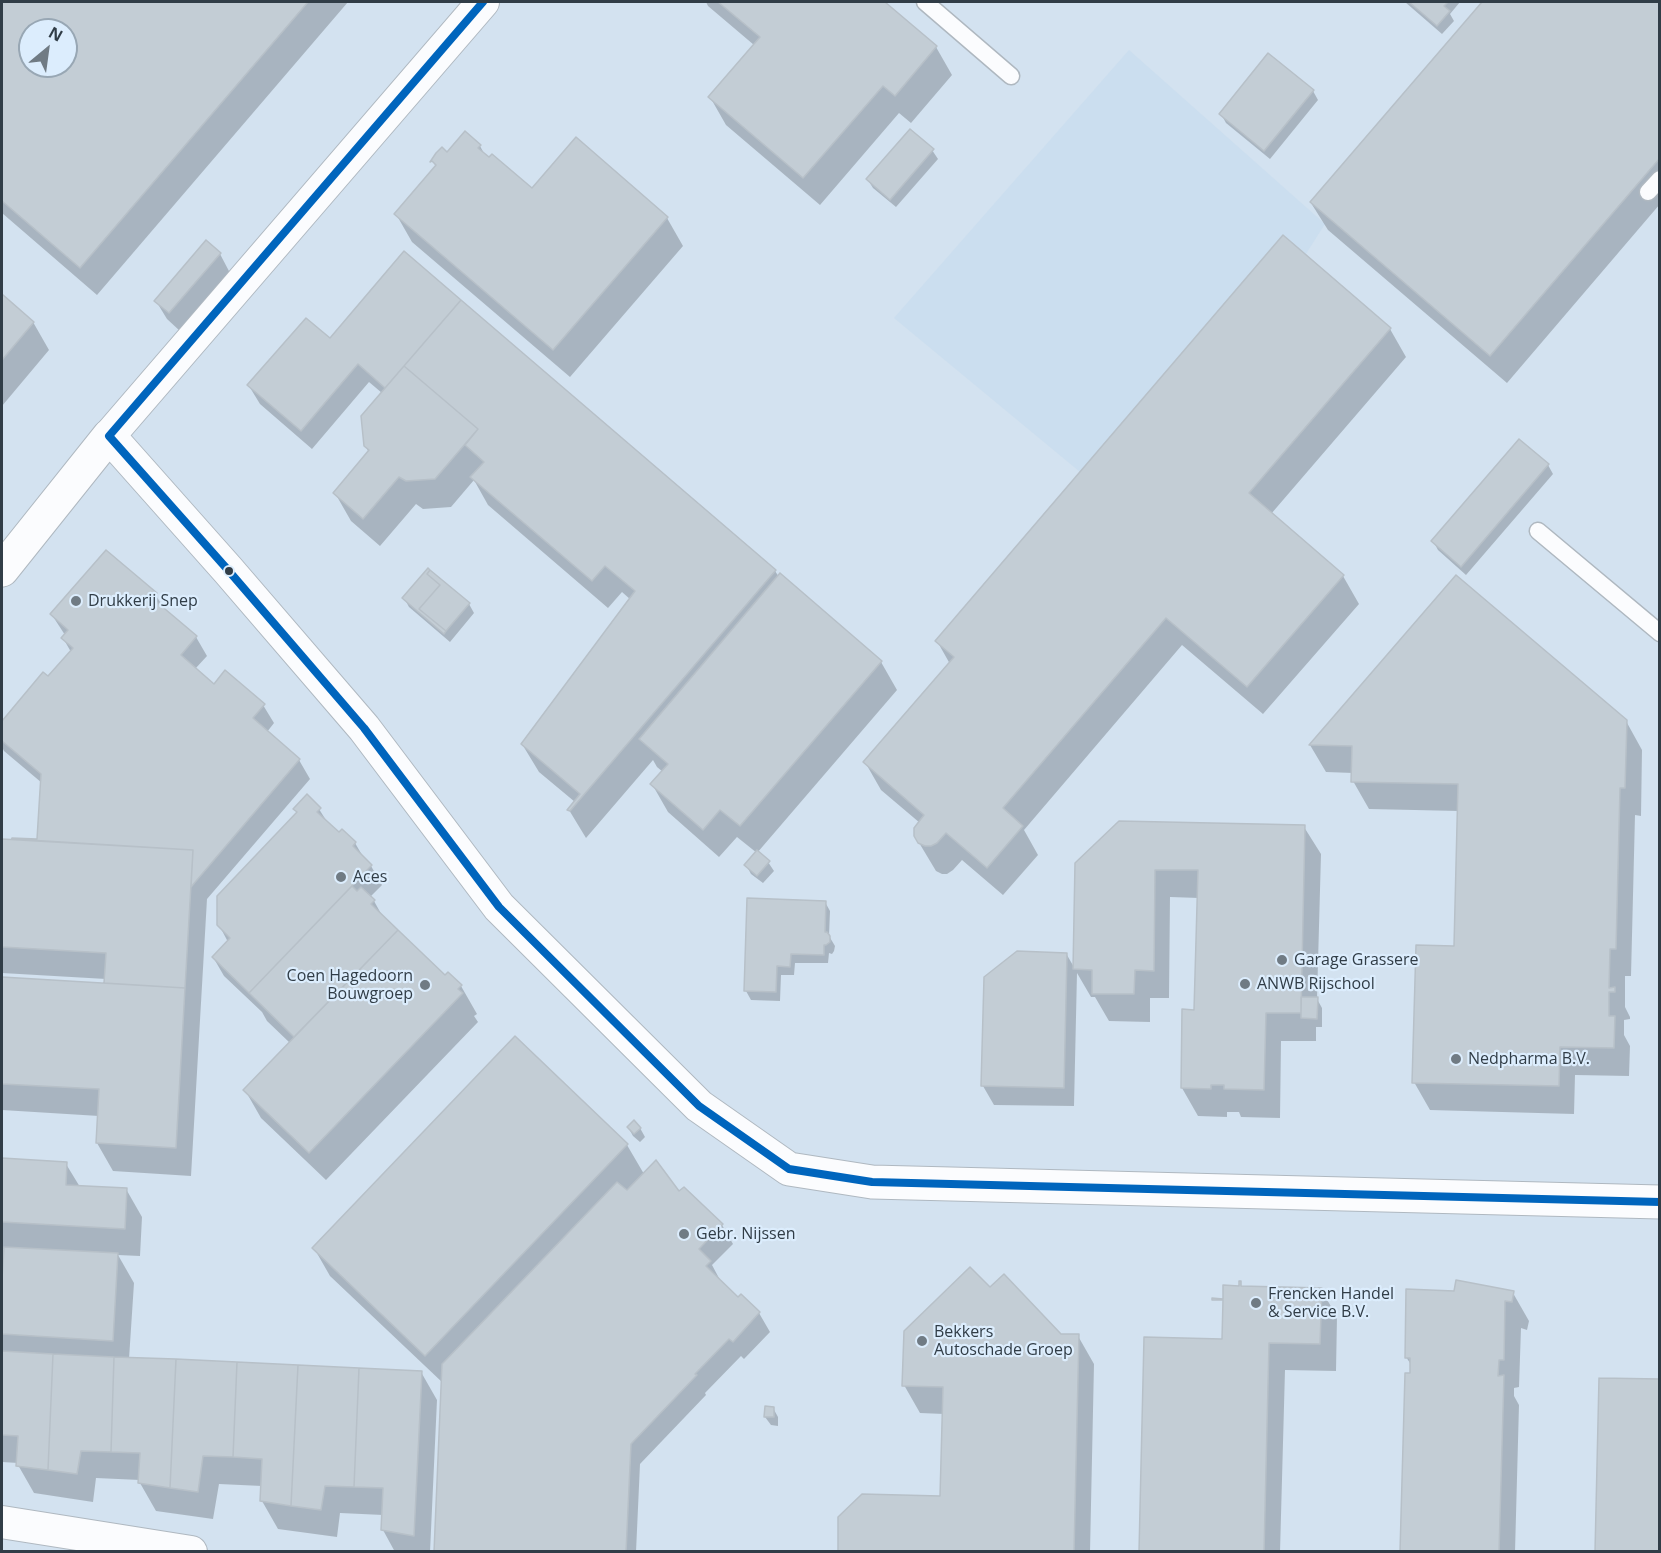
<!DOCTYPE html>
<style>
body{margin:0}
#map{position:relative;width:1661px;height:1553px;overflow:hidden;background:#e4edf5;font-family:"Open Sans",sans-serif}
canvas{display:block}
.frame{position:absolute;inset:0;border:3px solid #313d47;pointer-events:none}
.north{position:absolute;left:18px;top:18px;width:60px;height:60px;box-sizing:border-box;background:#dcedfd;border:2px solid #98a7b4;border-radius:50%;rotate:29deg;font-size:16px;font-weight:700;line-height:24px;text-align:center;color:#313d47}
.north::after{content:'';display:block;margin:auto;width:21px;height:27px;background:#707b84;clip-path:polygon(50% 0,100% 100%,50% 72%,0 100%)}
</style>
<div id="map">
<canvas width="1661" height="1553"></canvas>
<div class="frame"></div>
<div class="north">N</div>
</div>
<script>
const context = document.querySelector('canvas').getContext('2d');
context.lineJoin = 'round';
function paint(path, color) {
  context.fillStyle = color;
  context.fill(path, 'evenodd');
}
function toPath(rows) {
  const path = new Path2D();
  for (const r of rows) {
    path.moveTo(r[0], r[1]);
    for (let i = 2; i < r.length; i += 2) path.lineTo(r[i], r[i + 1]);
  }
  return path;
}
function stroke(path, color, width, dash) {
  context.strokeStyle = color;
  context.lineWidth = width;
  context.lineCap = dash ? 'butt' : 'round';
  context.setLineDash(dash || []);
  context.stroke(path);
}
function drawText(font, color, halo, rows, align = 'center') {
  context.font = font + ' "Open Sans",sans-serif';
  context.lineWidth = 4.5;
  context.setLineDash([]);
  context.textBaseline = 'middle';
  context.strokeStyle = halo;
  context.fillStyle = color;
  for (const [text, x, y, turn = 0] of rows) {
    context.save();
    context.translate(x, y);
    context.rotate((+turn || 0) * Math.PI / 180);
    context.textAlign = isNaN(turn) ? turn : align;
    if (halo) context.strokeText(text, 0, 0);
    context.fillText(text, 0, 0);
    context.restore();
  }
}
paint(toPath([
 [2,2,1659,2,1659,1551,2,1552],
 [30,30,66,30,66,66,30,66]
]), '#d3e2f0');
paint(toPath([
 [1129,50,1325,224,1295,271,1097,486,894,318]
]), '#cbdeef');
paint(toPath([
 [2,2,348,2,97,295,2,213],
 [30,30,66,30,66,66,30,66],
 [706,2,883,2,936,47,952,75,911,123,899,113,820,205,726,125,710,97,754,45,708,6],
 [1405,2,1460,2,1450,14,1454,21,1442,34],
 [1484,2,1660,2,1660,204,1507,383,1328,230,1311,203],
 [1269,55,1313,91,1318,100,1270,159,1226,123,1221,114],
 [576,140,667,218,683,246,570,377,412,242,396,214,436,167,433,161,447,154,480,146,486,157,532,190],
 [932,150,938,159,896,207,873,188,868,180],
 [220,254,230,273,180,331,167,319,156,301],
 [2,295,33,322,49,350,2,406],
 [460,301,775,571,779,577,881,662,897,690,757,853,768,862,774,871,763,883,751,874,746,865,757,853,737,837,719,857,668,812,652,784,663,772,657,767,653,760,586,838,569,810,575,802,539,772,522,744,631,600,622,592,608,608,488,505,474,480,451,507,423,509,416,504,380,546,351,521,335,493,369,453,365,445,382,393,369,382,312,449,260,404,249,386,330,340],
 [1390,329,1406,357,1271,514,1343,576,1359,604,1263,714,1182,645,1024,830,1038,855,1003,895,962,860,953,870,947,874,942,874,936,871,915,836,920,823,881,790,865,762,950,664,937,641],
 [1548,465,1553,474,1466,575,1438,550,1433,541],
 [428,570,469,604,474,613,450,642,409,607,404,598],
 [1456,577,1626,721,1642,750,1641,816,1635,815,1631,976,1625,976,1625,1007,1630,1017,1630,1019,1624,1020,1624,1035,1630,1046,1629,1076,1575,1075,1574,1114,1430,1110,1414,1082,1456,948,1459,811,1369,809,1353,781,1353,773,1326,772,1310,745],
 [155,594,165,610,196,637,207,656,195,669,214,686,263,705,274,723,267,732,299,760,310,779,207,899,191,1176,113,1171,97,1143,99,1116,2,1110,2,979,105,985,106,979,2,973,2,840,38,842,42,783,4,751,2,747,2,723,44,674,48,679,71,652,63,638,65,635,52,615],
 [319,809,329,825,339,834,342,831,355,843,365,860,371,866,382,885,370,897,374,901,384,919,445,977,461,986,477,1014,474,1016,478,1022,326,1180,261,1118,245,1090,290,1043,267,1021,262,1012,224,976,213,957,228,942,219,925],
 [1304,827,1321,854,1317,999,1322,1008,1322,1027,1316,1027,1316,1041,1281,1041,1280,1118,1241,1117,1239,1112,1227,1112,1227,1117,1198,1116,1182,1088,1196,1012,1199,898,1170,897,1169,998,1150,998,1150,1022,1109,1021,1095,997,1091,997,1077,973,1074,1106,994,1105,983,1086,1067,955,1075,969,1076,864],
 [825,902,830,911,829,936,835,946,834,951,832,954,829,953,828,963,795,963,794,975,781,975,780,1001,751,1000,746,991],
 [628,1127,640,1128,645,1137,640,1142,633,1136],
 [627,1145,644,1174,679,1194,722,1225,733,1244,712,1265,720,1280,738,1299,759,1313,770,1332,744,1359,741,1356,705,1393,706,1395,640,1464,636,1552,435,1552,443,1383,330,1276,314,1248],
 [2,1160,66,1164,80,1187,126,1189,142,1217,140,1256,118,1255,134,1283,129,1359,421,1372,437,1400,430,1552,395,1552,383,1530,383,1515,340,1513,337,1537,278,1529,262,1501,262,1486,219,1484,213,1519,156,1511,140,1483,140,1480,96,1478,93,1502,34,1493,18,1465,18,1463,2,1462,2,1283,3,1284,5,1249,2,1249],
 [990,1289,1060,1335,1078,1336,1094,1364,1090,1552,839,1552,942,1498,944,1414,920,1413,904,1385],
 [1321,1289,1337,1317,1336,1371,1285,1370,1280,1552,1141,1552,1223,1340],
 [1513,1293,1529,1321,1527,1330,1521,1328,1519,1387,1514,1388,1514,1396,1519,1405,1515,1552,1402,1552,1411,1375,1412,1366,1406,1357],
 [773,1408,778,1417,778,1426,771,1425,765,1417]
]), '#0003');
const building = toPath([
 [2,2,308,2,80,268,2,201,2,2],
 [30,30,66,30,66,66,30,66,30,30],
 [718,2,885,2,937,46,895,96,883,86,803,178,708,97,760,37,718,2],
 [1409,2,1448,2,1444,6,1450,11,1437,26,1409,2],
 [1482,2,1660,2,1660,158,1490,356,1310,202,1482,2],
 [1268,53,1314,90,1264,151,1219,114,1268,53],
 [910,129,934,149,890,200,866,179,910,129],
 [465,131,481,145,478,148,489,157,492,154,532,188,576,137,668,217,553,350,394,214,436,165,432,161,430,162,436,153,442,147,447,152,465,131],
 [1283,235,1391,328,1249,493,1344,575,1247,687,1166,618,1003,808,1023,826,987,868,946,833,937,843,931,846,925,846,918,843,914,836,914,828,924,815,863,762,954,657,935,641,1283,235],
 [206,240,221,253,169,313,154,301,206,240],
 [404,251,461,300,385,388,358,364,301,431,247,385,306,318,330,338,404,251],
 [2,294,34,322,2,360,2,294],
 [461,300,776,570,570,811,567,810,580,794,521,744,635,591,605,566,592,581,470,477,484,462,465,445,478,429,404,366,461,300],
 [404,366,478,429,435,479,406,481,399,477,363,519,333,493,369,450,364,446,361,416,404,366],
 [1519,439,1549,464,1461,567,1431,541,1519,439],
 [106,550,157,593,152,598,197,636,181,655,214,684,225,670,265,704,253,718,300,759,191,887,193,850,12,839,12,838,37,839,41,774,2,741,2,721,43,672,48,676,73,648,61,638,68,630,50,614,106,550],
 [428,568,430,570,427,574,440,585,419,609,446,631,444,634,402,598,428,568],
 [430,570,470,603,446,631,419,609,440,585,427,574,430,570],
 [780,573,882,661,740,826,720,810,703,830,650,784,668,764,639,739,780,573],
 [1456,575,1627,720,1625,788,1620,788,1616,949,1610,949,1609,988,1615,987,1615,992,1609,992,1609,1016,1615,1016,1614,1048,1560,1047,1559,1086,1412,1083,1416,945,1454,946,1458,784,1351,782,1352,746,1309,745,1456,575],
 [307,794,321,808,317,812,339,832,342,829,356,842,353,846,372,865,249,993,212,957,230,938,217,925,217,896,297,812,293,809,307,794],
 [1119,821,1305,825,1301,1013,1266,1013,1264,1090,1224,1089,1224,1085,1211,1085,1211,1089,1181,1088,1182,1009,1194,1010,1198,870,1155,870,1154,971,1135,970,1134,994,1092,994,1092,970,1073,969,1075,863,1119,821],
 [2,839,193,850,185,988,104,983,106,953,2,947,2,839],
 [757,850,770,861,757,876,744,865,757,850],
 [352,886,357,891,361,887,375,900,371,904,398,930,294,1037,249,993,352,886],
 [747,898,826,901,825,932,827,932,830,936,830,942,826,945,824,945,824,955,791,954,790,967,777,966,776,992,744,991,747,898],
 [398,930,445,975,448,972,462,985,458,989,463,993,309,1153,243,1090,398,930],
 [1017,951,1067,953,1064,1088,981,1086,984,977,1017,951],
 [2,977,185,988,176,1148,96,1143,99,1089,2,1084,2,977],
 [1301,997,1318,997,1317,1019,1301,1018,1301,997],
 [515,1036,628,1144,425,1356,312,1248,515,1036],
 [634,1120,641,1128,634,1134,627,1127,634,1120],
 [2,1158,67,1162,66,1185,127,1188,125,1229,2,1222,2,1158],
 [656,1160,679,1191,684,1187,723,1224,699,1249,711,1261,706,1266,738,1297,741,1294,760,1312,733,1342,729,1339,695,1374,697,1375,631,1444,626,1552,434,1552,442,1364,617,1182,627,1190,656,1160],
 [4,1247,118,1253,113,1341,2,1334,2,1279,4,1247],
 [970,1267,990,1287,1004,1274,1061,1334,1079,1334,1074,1552,838,1552,838,1517,862,1494,940,1496,943,1387,902,1386,904,1331,970,1267],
 [1456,1280,1514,1291,1512,1302,1505,1301,1504,1360,1499,1360,1498,1376,1504,1375,1499,1552,1400,1552,1405,1373,1410,1373,1410,1358,1405,1358,1406,1289,1454,1291,1456,1280],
 [1239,1281,1241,1281,1241,1286,1322,1288,1320,1344,1269,1343,1264,1552,1139,1552,1144,1337,1222,1339,1223,1300,1212,1300,1212,1298,1223,1299,1223,1285,1239,1286,1239,1281],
 [2,1351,53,1354,48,1470,16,1466,18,1436,2,1435,2,1351],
 [53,1354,114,1357,111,1452,81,1451,77,1474,48,1470,53,1354],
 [114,1357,176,1359,170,1488,138,1483,140,1453,111,1452,114,1357],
 [176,1359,237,1362,233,1457,203,1456,198,1492,170,1488,176,1359],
 [237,1362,298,1365,291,1506,260,1501,262,1459,233,1457,237,1362],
 [298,1365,359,1368,354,1487,325,1486,321,1510,291,1506,298,1365],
 [359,1368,422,1371,414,1536,381,1530,383,1488,354,1487,359,1368],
 [1599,1378,1660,1379,1660,1552,1595,1552,1599,1378],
 [765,1406,774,1407,774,1417,764,1417,765,1406]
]);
paint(building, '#c3cdd5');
stroke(building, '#b7c0c8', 1.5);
const service = toPath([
 [925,2,1011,76],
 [1648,192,1660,179],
 [1538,531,1660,633]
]);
const minor = toPath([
 [109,436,483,2],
 [2,1522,191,1552]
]);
const tertiary = toPath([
 [2,570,109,436,228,570,364,728,499,907,699,1106,789,1169,872,1182,1660,1202]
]);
stroke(service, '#afb8c0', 19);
stroke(minor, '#afb8c0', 34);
stroke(tertiary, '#afb8c0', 35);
stroke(service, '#fbfcfe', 16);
stroke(minor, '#fbfcfe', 32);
stroke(tertiary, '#fbfcfe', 33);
stroke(toPath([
 [483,2,109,436,228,570,364,728,499,907,699,1106,789,1169,872,1182,1660,1202]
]), '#0065bd', 8);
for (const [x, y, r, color] of [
 [229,571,5,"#313d47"],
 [76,601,6,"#707b84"],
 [341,877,6,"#707b84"],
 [1282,960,6,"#707b84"],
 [1245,984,6,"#707b84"],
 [425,985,6,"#707b84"],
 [1456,1059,6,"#707b84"],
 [684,1234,6,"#707b84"],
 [1256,1303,6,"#707b84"],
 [922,1341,6,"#707b84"]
]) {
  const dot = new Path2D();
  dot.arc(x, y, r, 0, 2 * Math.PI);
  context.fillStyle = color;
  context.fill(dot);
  stroke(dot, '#dcedfd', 2);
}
drawText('16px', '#313d47', '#dcedfd', [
 ["Drukkerij Snep",88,601],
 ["Aces",353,877],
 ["Garage Grassere",1294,960],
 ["Coen Hagedoorn",413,976,"right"],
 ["Bouwgroep",413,994,"right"],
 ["ANWB Rijschool",1257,984],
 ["Nedpharma B.V.",1468,1059],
 ["Gebr. Nijssen",696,1234],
 ["Frencken Handel",1268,1294],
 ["& Service B.V.",1268,1312],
 ["Bekkers",934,1332],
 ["Autoschade Groep",934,1350]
], 'left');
</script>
